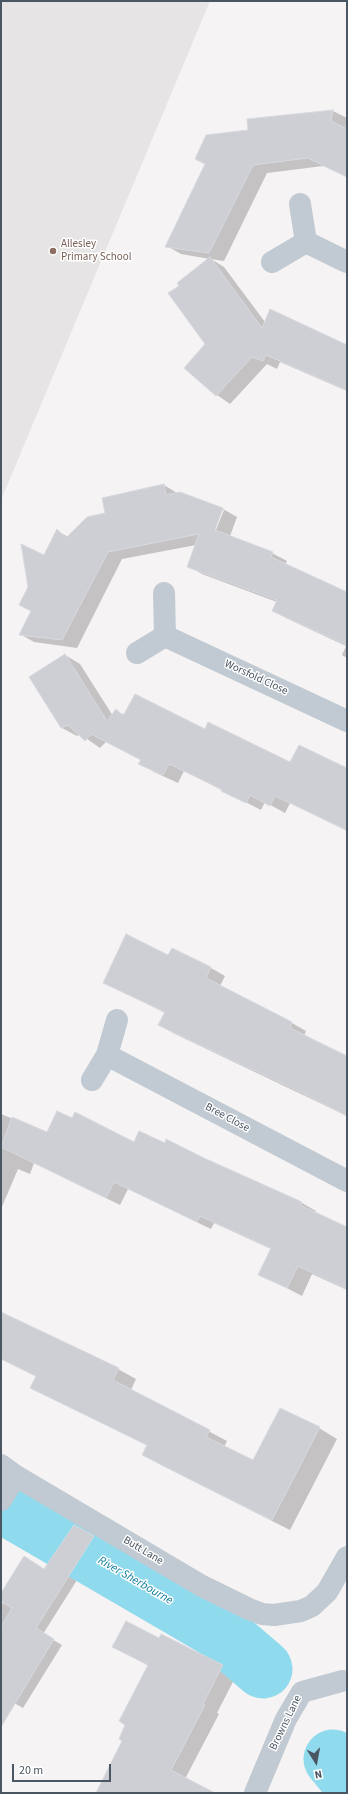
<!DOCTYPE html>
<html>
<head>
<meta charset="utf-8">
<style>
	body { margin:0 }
	#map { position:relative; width:348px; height:1794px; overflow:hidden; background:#f5f3f3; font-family:"Source Sans 3",sans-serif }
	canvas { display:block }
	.frame { position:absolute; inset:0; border:2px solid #4a5661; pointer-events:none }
	.north { position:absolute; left:296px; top:1742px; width:40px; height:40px; -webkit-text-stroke:3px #fff; paint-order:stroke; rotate:169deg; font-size:11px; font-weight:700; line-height:16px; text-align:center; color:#4a5661 }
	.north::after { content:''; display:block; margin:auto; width:14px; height:18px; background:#4a5661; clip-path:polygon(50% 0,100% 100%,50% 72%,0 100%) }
	.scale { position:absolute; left:12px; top:1764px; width:99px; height:18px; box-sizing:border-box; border:2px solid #4a5661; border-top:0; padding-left:5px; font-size:12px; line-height:14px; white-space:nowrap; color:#4a5661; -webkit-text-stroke:3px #fff; paint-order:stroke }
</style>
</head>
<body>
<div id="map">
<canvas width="348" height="1794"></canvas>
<div class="frame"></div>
<div class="north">N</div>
<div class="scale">20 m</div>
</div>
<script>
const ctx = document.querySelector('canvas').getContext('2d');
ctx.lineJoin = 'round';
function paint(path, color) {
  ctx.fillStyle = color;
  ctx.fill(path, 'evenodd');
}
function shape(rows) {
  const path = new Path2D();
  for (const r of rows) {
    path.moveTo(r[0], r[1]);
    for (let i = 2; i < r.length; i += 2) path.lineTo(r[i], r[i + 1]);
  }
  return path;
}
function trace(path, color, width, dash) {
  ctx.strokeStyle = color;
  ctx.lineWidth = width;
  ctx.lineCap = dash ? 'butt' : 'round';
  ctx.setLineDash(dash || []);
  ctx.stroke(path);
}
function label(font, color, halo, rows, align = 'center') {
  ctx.font = font + ' "Source Sans 3",sans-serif';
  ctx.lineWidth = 3;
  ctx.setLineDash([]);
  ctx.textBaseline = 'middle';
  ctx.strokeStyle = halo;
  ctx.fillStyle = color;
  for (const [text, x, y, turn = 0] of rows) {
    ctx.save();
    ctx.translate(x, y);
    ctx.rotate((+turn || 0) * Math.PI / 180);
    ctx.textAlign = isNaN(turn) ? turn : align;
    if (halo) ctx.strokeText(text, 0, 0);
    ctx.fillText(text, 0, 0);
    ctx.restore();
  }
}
const education = shape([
	[1,1,210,1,1,500]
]);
const shadow = shape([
	[333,111,347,118,347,177,323,166,267,173,224,261,211,259,224,267,265,322,347,346,347,391,280,362,277,369,267,364,230,404,217,395,185,368,206,344,180,286,210,259,181,254,167,246,249,131],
	[164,485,177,493,223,509,237,517,230,536,272,553,287,561,285,565,347,593,347,658,342,655,346,646,288,619,273,611,277,602,202,574,188,566,196,545,122,559,77,648,34,642,20,634,32,611,45,557,58,531,68,537,107,514],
	[221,510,224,510,214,535,212,534],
	[65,655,80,664,113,716,116,711,125,715,205,730,291,764,347,770,347,831,290,803,285,813,265,802,261,810,184,771,178,783,154,772,140,764,141,760,106,742,100,748,80,734,77,736,62,728,31,677],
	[169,957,211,968,225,976,220,986,292,1023,306,1031,304,1036,347,1057,347,1116,173,1033,159,1025,165,1013,104,982],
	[1,1114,47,1133,134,1143,165,1144,204,1159,302,1203,316,1211,315,1213,347,1228,347,1290,312,1274,302,1296,260,1274,271,1249,214,1223,211,1229,128,1189,120,1205,34,1163,30,1174,18,1169,1,1209],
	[1,1313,118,1369,136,1379,131,1390,227,1441,224,1447,253,1462,319,1428,337,1439,290,1530,161,1465,143,1455,148,1446,32,1388,37,1377,1,1359],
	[74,1526,101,1542,43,1634,62,1645,23,1708,14,1703,1,1720,1,1606,4,1601,1,1600,1,1595,45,1570],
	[162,1635,237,1674,217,1713,219,1714,185,1779,192,1793,97,1793,123,1741,149,1666,114,1647,160,1639]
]);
const river = shape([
	[1,1503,214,1627,263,1669],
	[333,1759,347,1776]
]);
const building = shape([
	[333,110,331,121,347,129,347,177,308,158,253,165,209,253,165,247,205,164,195,159,206,135,248,130,247,119,333,110],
	[210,257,262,328,270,309,347,345,347,390,266,355,263,361,252,357,216,396,184,368,205,344,168,293,179,286,177,283,210,257],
	[164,484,166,495,180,492,223,508,215,530,273,552,271,557,347,592,347,645,272,611,277,600,187,567,199,534,108,552,62,640,19,635,31,611,19,605,28,587,21,544,44,555,57,529,66,538,87,517,105,513,102,498,164,484],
	[65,654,107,721,116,709,123,716,135,694,205,729,208,722,290,762,299,745,347,768,347,830,275,796,270,806,250,795,246,803,221,791,222,789,169,764,163,775,138,764,141,760,91,734,85,741,68,725,61,728,29,677,65,654],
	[126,934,168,955,172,948,211,967,206,978,292,1022,290,1028,347,1056,347,1116,296,1090,158,1025,165,1012,103,983,126,934],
	[57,1111,72,1118,75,1112,134,1142,139,1131,165,1143,166,1139,204,1158,302,1202,300,1205,347,1227,347,1289,298,1266,287,1288,258,1275,271,1248,200,1216,197,1222,114,1182,106,1198,1,1147,12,1117,47,1132,57,1111],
	[1,1312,119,1368,113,1380,210,1430,206,1437,253,1460,280,1408,320,1427,272,1520,142,1455,147,1445,30,1388,36,1376,1,1359,1,1312],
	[74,1525,94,1536,36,1628,54,1639,1,1727,1,1627,12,1608,1,1601,1,1593,24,1556,44,1569,74,1525],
	[126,1621,159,1638,161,1634,223,1665,203,1704,205,1705,171,1770,215,1793,96,1793,122,1741,119,1739,125,1725,119,1721,148,1665,112,1647,126,1621]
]);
const minor = shape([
	[306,242,347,262],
	[272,262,306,242,300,204],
	[165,636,347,721],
	[137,653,165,636,164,593],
	[107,1055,347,1181],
	[92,1080,107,1055,117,1020],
	[1,1465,16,1476,202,1586,249,1609,262,1614,274,1615],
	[1,1500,16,1476]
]);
const tertiary = shape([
	[274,1615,301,1611,312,1606,327,1592,347,1557],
	[255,1793,286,1719,302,1692,342,1681]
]);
const markers = [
	[53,251,4,"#8d6e63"]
];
const educationNames = [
	["Allesley",61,245],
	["Primary School",61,258]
];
const streetNames = [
	["Worsfold Close",256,678,25],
	["Bree Close",227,1118,28],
	["Butt Lane",143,1551,31],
	["Browns Lane",286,1723,-64]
];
const waterNames = [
	["River Sherbourne",135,1581,30]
];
paint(education, '#e6e4e5');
paint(shadow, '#0003');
trace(river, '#90daee', 59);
paint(building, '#cdcfd5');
trace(building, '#d7d9de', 1);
trace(minor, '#c1cad2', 22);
trace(tertiary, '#c1cad2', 22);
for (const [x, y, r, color] of markers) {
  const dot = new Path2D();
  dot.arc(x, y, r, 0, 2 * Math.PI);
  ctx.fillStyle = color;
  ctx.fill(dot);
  trace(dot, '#fff', 1.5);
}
label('11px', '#785e54', '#fff', educationNames, 'left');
label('11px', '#4a5661', '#fff', streetNames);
label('italic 12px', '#0c7c9b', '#fff', waterNames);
</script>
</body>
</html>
